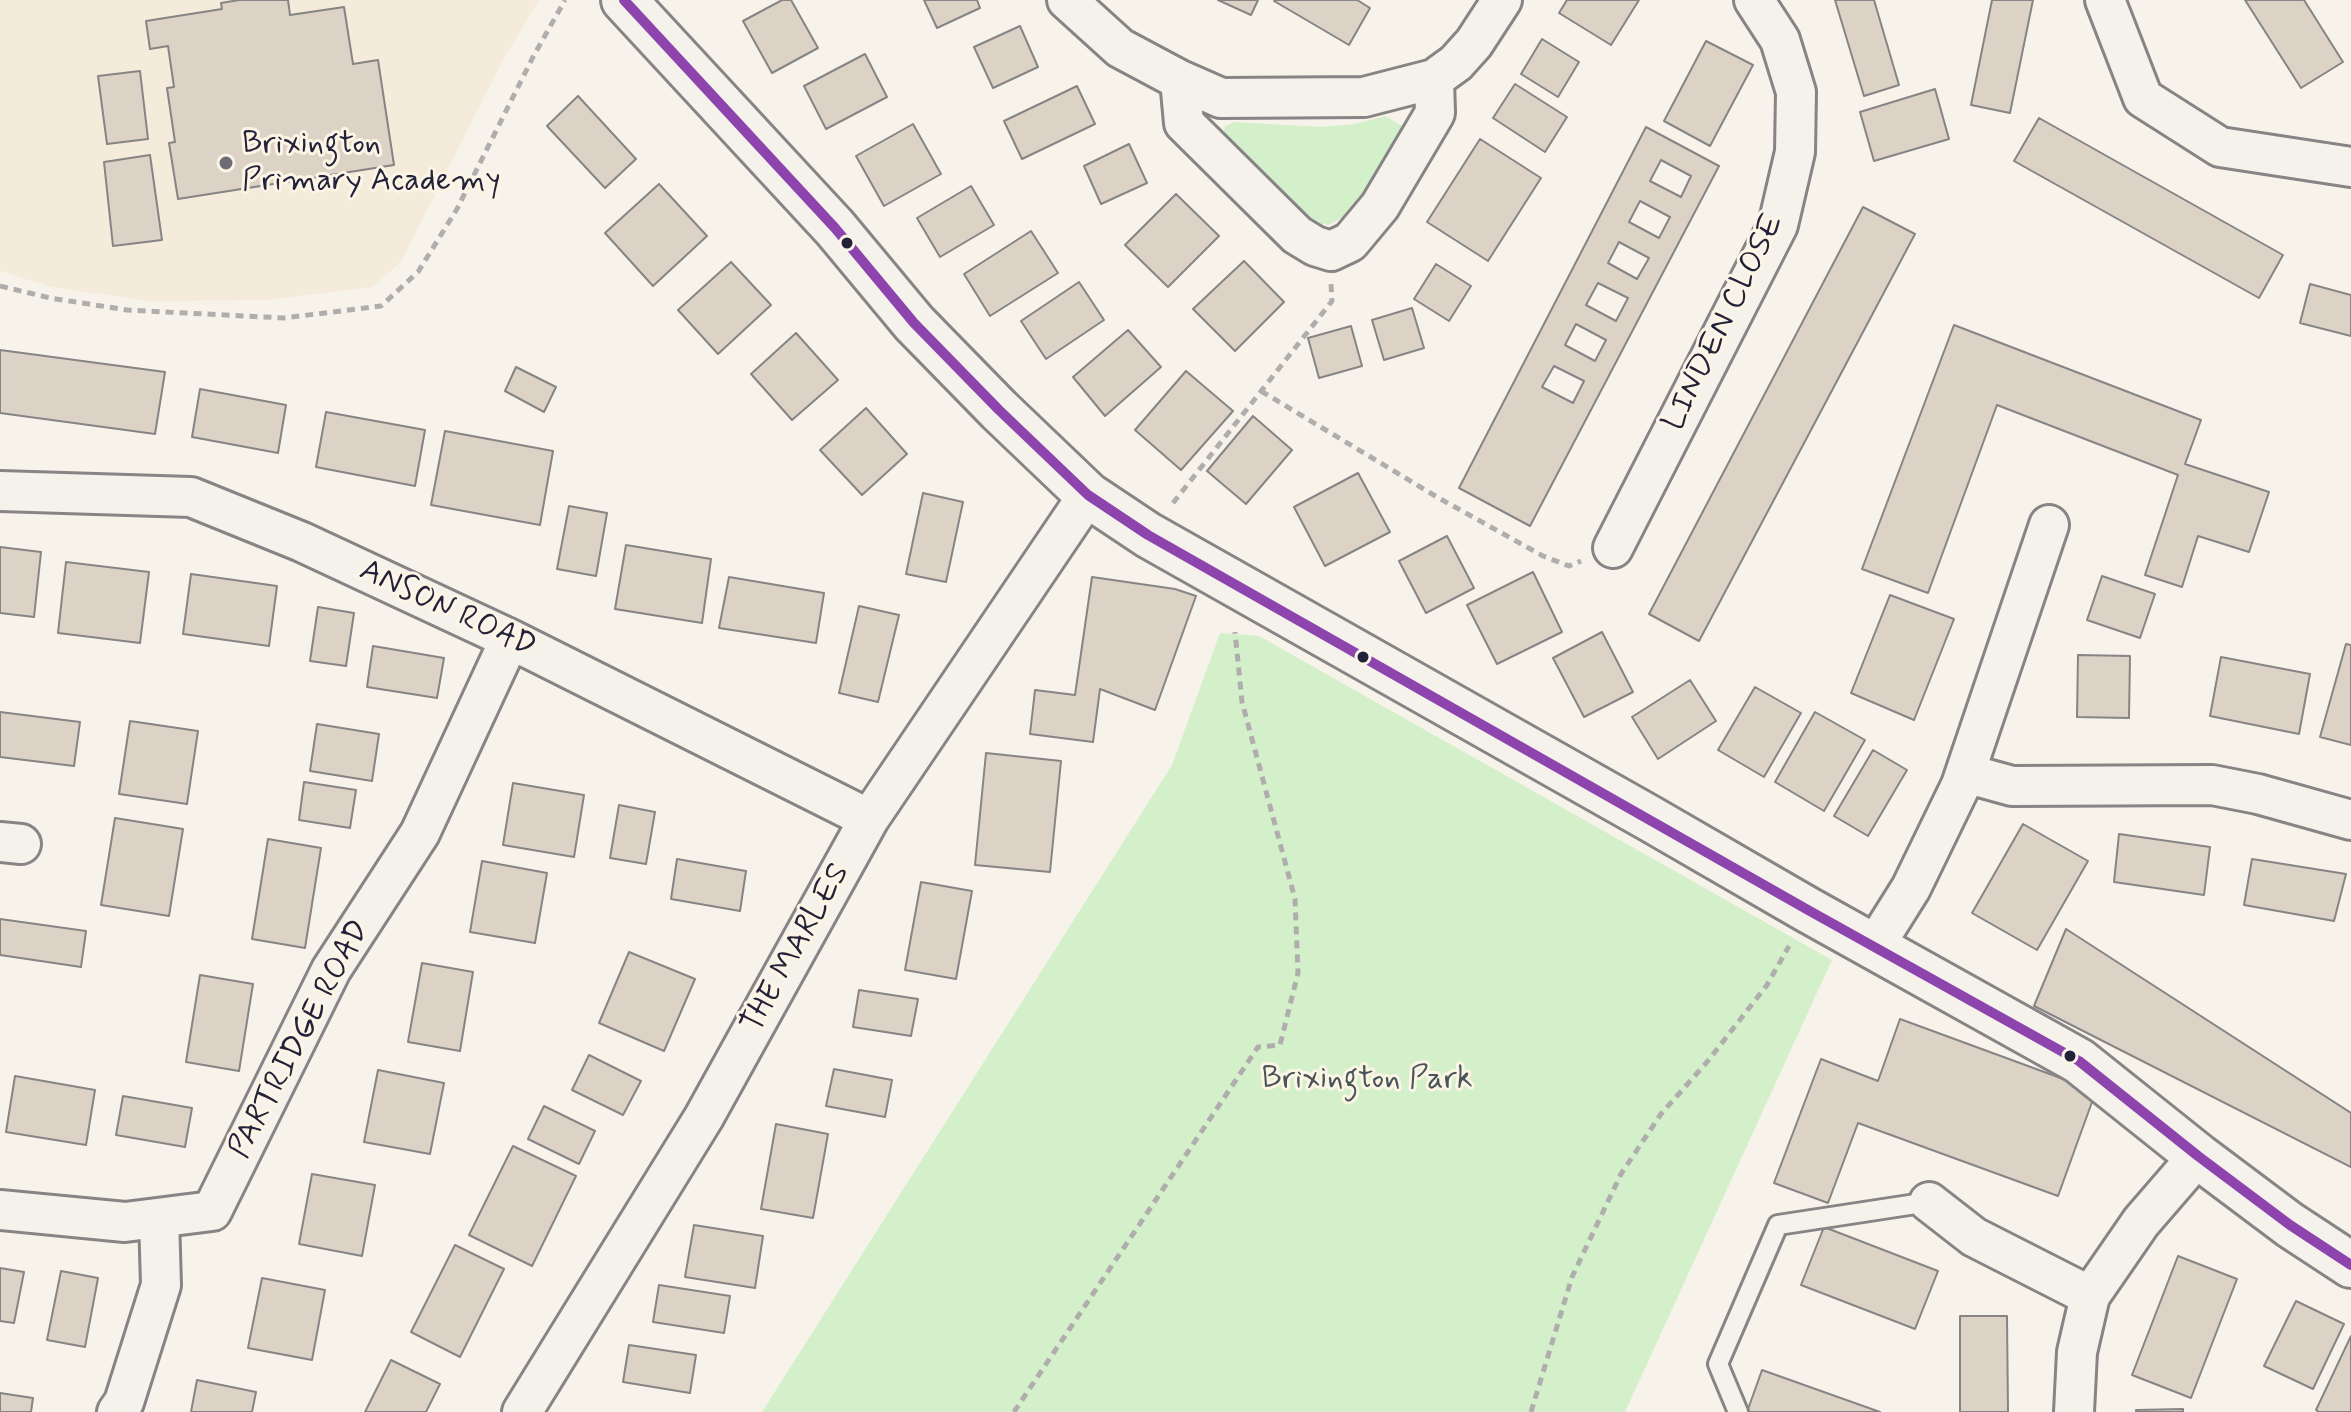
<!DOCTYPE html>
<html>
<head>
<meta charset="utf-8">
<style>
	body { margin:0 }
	canvas { display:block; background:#f7f3ea }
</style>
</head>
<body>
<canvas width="2351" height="1412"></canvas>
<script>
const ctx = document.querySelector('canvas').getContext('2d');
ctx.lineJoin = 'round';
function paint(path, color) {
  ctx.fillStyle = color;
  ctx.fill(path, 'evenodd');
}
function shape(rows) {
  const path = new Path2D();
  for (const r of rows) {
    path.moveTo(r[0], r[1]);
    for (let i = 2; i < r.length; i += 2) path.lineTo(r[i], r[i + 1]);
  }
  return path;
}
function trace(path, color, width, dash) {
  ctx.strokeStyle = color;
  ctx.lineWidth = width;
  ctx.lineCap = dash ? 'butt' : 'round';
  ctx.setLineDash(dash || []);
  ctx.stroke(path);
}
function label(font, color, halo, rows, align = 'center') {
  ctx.font = font + ' Mynerve,sans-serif';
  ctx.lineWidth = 6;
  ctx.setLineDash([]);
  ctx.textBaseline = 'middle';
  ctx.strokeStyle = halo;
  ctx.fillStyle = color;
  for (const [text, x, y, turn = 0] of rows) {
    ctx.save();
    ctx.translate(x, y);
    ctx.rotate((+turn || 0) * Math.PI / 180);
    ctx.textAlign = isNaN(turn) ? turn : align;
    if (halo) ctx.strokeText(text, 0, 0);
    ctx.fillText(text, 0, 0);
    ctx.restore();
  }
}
const built = shape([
	[0,0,539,0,501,64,401,262,372,287,268,300,149,301,52,287,0,271]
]);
const green = shape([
	[1385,116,1404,127,1398,146,1355,210,1329,225,1307,222,1223,137,1225,126,1234,122,1323,127,1354,124],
	[1220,633,1259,636,1832,960,1625,1412,762,1412,1172,765]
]);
const building = shape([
	[239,0,288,0,290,15,344,7,353,64,378,60,394,165,178,199,169,143,175,142,167,88,174,87,168,46,150,49,146,21,222,9,221,3,239,0],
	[782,0,791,0,818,48,772,73,743,21,782,0],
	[924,0,977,0,980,8,937,28,924,0],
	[1218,0,1258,0,1251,15,1218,0],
	[1275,0,1357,0,1370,8,1349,45,1274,1,1275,0],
	[1567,0,1639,0,1611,45,1559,13,1567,0],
	[1835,0,1874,0,1899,85,1864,96,1835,0],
	[1992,0,2033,0,2010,113,1971,105,1992,0],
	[2245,0,2304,0,2343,62,2301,88,2245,0],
	[1020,26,1038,67,993,88,974,47,1020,26],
	[1542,39,1579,62,1558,97,1521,74,1542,39],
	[1706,41,1753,65,1710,146,1664,121,1706,41],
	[865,54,887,97,826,129,804,86,865,54],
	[140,71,148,139,107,144,98,76,140,71],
	[1515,84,1567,117,1545,152,1493,118,1515,84],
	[1077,86,1095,124,1022,159,1004,121,1077,86],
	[1935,89,1949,139,1874,161,1860,112,1935,89],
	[578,96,636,159,605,188,547,126,578,96],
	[2039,118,2283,255,2259,298,2014,161,2039,118],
	[913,124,941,174,884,206,856,156,913,124],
	[1646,127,1719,166,1530,526,1459,488,1646,127],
	[1661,160,1691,176,1681,197,1650,181,1661,160],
	[1640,201,1670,217,1659,238,1629,222,1640,201],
	[1619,242,1649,258,1637,279,1608,263,1619,242],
	[1598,283,1628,298,1616,321,1586,305,1598,283],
	[1576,324,1606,340,1595,361,1565,345,1576,324],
	[1554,366,1584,381,1573,403,1542,387,1554,366],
	[1480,139,1541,178,1488,261,1427,222,1480,139],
	[1129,144,1147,183,1101,204,1084,166,1129,144],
	[150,155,162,240,113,246,104,162,150,155],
	[659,184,707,236,653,286,605,233,659,184],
	[971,186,994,225,940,257,917,218,971,186],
	[1176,194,1219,236,1168,287,1125,245,1176,194],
	[1863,207,1915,234,1699,641,1649,614,1863,207],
	[1031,231,1058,273,990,316,964,274,1031,231],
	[1244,261,1284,302,1235,351,1193,309,1244,261],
	[731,262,771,305,718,354,678,310,731,262],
	[1436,264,1471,286,1449,321,1414,299,1436,264],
	[1079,282,1104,320,1046,359,1021,321,1079,282],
	[2310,284,2351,295,2351,336,2300,323,2310,284],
	[1412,308,1424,348,1384,360,1372,320,1412,308],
	[1954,325,2201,420,2185,464,2269,492,2249,552,2198,536,2182,587,2145,575,2178,475,1997,405,1928,593,1862,569,1954,325],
	[1351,326,1362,366,1319,378,1308,338,1351,326],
	[1128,330,1161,367,1105,416,1073,377,1128,330],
	[796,333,838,380,792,420,751,374,796,333],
	[0,350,165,372,155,434,0,413,0,350],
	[516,367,556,387,544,412,505,391,516,367],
	[1186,371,1233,411,1181,470,1135,430,1186,371],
	[200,389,286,405,278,453,192,437,200,389],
	[866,408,907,454,862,495,820,450,866,408],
	[326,412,425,430,415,486,316,467,326,412],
	[1253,416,1292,450,1246,504,1207,471,1253,416],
	[445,431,553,451,540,525,431,505,445,431],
	[1358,473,1390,532,1325,566,1294,507,1358,473],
	[923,493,963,502,946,582,906,574,923,493],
	[569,506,607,513,596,576,557,569,569,506],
	[1447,536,1474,588,1426,613,1399,561,1447,536],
	[626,545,711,559,702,623,615,609,626,545],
	[0,547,41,552,34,617,0,613,0,547],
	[66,562,149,572,140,643,58,633,66,562],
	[1533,572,1562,632,1497,664,1467,605,1533,572],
	[191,574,277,586,269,646,183,634,191,574],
	[2102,576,2155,594,2140,638,2087,620,2102,576],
	[729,577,824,593,816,643,719,628,729,577],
	[1092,577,1175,589,1196,596,1155,710,1100,689,1093,742,1030,734,1035,690,1075,695,1092,577],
	[1890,595,1954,619,1914,720,1851,693,1890,595],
	[859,606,899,615,878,702,839,693,859,606],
	[318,607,354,613,346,666,310,661,318,607],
	[1602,632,1633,692,1584,717,1553,658,1602,632],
	[2346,644,2351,645,2351,745,2320,737,2346,644],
	[373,646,444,658,437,698,367,687,373,646],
	[2078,655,2130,656,2129,718,2077,717,2078,655],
	[2221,657,2310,674,2299,734,2210,716,2221,657],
	[1690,680,1716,721,1658,759,1632,717,1690,680],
	[1755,687,1801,713,1764,777,1718,750,1755,687],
	[0,712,80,722,74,766,0,757,0,712],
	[1815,712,1865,740,1824,811,1775,782,1815,712],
	[130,721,198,731,187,804,119,794,130,721],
	[317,724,379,734,372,781,310,771,317,724],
	[1873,750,1907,770,1868,836,1834,816,1873,750],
	[986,753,1061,761,1050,872,975,865,986,753],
	[304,782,356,790,350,828,299,820,304,782],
	[513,783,584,795,574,857,503,845,513,783],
	[619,805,655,812,646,864,610,858,619,805],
	[115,818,183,829,169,916,101,905,115,818],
	[2023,824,2088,861,2037,950,1972,913,2023,824],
	[2119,834,2210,847,2204,895,2114,882,2119,834],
	[268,839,321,848,305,948,252,939,268,839],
	[677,859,746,871,740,911,671,899,677,859],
	[2252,859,2346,874,2334,921,2244,905,2252,859],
	[482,861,547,873,535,943,470,932,482,861],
	[921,882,972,891,956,979,905,970,921,882],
	[0,919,86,931,81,967,0,955,0,919],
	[2066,929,2351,1113,2351,1167,2034,1006,2066,929],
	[629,952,695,979,664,1051,599,1023,629,952],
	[422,963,473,972,460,1051,408,1042,422,963],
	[200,975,253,984,239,1071,186,1062,200,975],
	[859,990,918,999,911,1036,853,1027,859,990],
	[1900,1019,2096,1091,2058,1196,1858,1123,1828,1203,1774,1183,1821,1059,1878,1081,1900,1019],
	[589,1055,641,1081,623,1115,572,1090,589,1055],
	[834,1069,892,1080,885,1117,826,1106,834,1069],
	[378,1070,444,1083,430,1154,364,1142,378,1070],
	[15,1076,95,1090,86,1145,6,1132,15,1076],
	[123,1096,192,1108,185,1147,116,1135,123,1096],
	[544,1106,595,1131,579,1164,528,1139,544,1106],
	[776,1124,828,1134,813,1218,761,1209,776,1124],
	[513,1146,576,1176,532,1266,469,1235,513,1146],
	[312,1174,375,1185,362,1256,299,1244,312,1174],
	[694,1225,763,1236,755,1288,685,1277,694,1225],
	[1824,1227,1938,1271,1915,1329,1801,1285,1824,1227],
	[455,1245,504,1269,460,1357,411,1332,455,1245],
	[2178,1256,2237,1279,2191,1398,2132,1375,2178,1256],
	[0,1268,24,1272,14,1323,0,1321,0,1268],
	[61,1271,98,1278,85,1347,47,1340,61,1271],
	[262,1278,325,1290,312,1360,248,1348,262,1278],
	[659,1285,730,1296,724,1333,653,1322,659,1285],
	[2296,1301,2344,1324,2313,1389,2264,1366,2296,1301],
	[1960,1316,2007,1316,2008,1412,1960,1412,1960,1316],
	[2351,1336,2351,1412,2319,1412,2316,1410,2351,1336],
	[629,1345,696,1355,690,1393,623,1382,629,1345],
	[391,1360,440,1384,426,1412,365,1412,391,1360],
	[1762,1370,1880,1412,1747,1412,1762,1370],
	[197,1380,256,1392,252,1412,191,1412,197,1380],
	[0,1393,33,1398,31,1412,0,1412,0,1393],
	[2183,1409,2183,1412,2136,1412,2136,1410,2183,1409]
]);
const path = shape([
	[0,286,50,298,127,310,284,318,381,306,418,272,457,209,533,57,565,0],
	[1261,391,1437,497,1543,556,1569,566,1581,561],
	[1173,503,1332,301,1331,284],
	[1014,1412,1258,1047,1280,1045,1298,973,1295,899,1242,702,1235,632],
	[1531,1412,1572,1277,1621,1174,1661,1114,1707,1062,1767,985,1789,946]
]);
const lane = shape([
	[1738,1412,1718,1364,1778,1225,1929,1202]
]);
const street = shape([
	[1067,0,1120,48,1180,80,1221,98,1364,97,1434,79,1456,63,1474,43,1502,0],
	[2105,0,2143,98,2220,147,2351,167],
	[1180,80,1184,123,1297,235,1315,246,1331,251,1350,242,1380,206,1435,113,1434,79],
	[0,491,191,497,302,542,510,639,869,819],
	[1613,548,1778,225,1795,152,1796,92,1780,40,1754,0],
	[1965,773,2012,786,2212,785,2258,794,2351,820],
	[0,842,21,844],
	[1874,947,1911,888,1961,785,2049,525],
	[1929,1202,1974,1237,2090,1296],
	[0,1210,125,1222,212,1211,331,970,420,833,510,639],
	[117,1412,124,1402,161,1285,159,1218],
	[522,1412,704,1117,869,819,1088,495],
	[2074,1412,2077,1352,2090,1296,2141,1222,2198,1156]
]);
const secondary = shape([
	[624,0,835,228,914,323,999,410,1088,495,1148,535,1649,818,1808,910,2079,1061,2198,1156,2290,1225,2351,1265]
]);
const bus1 = shape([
	[624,0,835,228,914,323,999,410,1088,495,1148,535,1808,910,2079,1061,2198,1156,2290,1225,2351,1265]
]);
const markers = [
	[226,163,8,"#6d6b78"],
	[847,243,7,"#22223b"],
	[1363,657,7,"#22223b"],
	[2070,1056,7,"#22223b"]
];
const poiNames = [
	["Brixington",242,145],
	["Primary Academy",242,182]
];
const streetNames = [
	["LINDEN CLOSE",1725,323,-64],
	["ANSON ROAD",447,610,25],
	["THE MARLES",797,949,-61],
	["PARTRIDGE ROAD",301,1040,-62]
];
const parkNames = [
	["Brixington Park",1367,1080]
];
paint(built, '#f5ebda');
paint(green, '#d4f0ca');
paint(building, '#dcd3c6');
trace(building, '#868485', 2);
trace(lane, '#868485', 24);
trace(street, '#868485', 44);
trace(secondary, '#868485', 50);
trace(path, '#b0aead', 5, [8, 6]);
trace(lane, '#f5f2ec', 18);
trace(street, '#f5f2ec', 38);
trace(secondary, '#f5f2ec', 44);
trace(bus1, '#8e44ad', 10);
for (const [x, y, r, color] of markers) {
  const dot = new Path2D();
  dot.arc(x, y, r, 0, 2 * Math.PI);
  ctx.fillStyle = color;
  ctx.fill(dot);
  trace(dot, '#fcf5e5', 3);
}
label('32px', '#22223b', '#fcf5e5', poiNames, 'left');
label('32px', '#22223b', '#fcf5e5', streetNames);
label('32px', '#475558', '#fcf5e5', parkNames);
</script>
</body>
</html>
